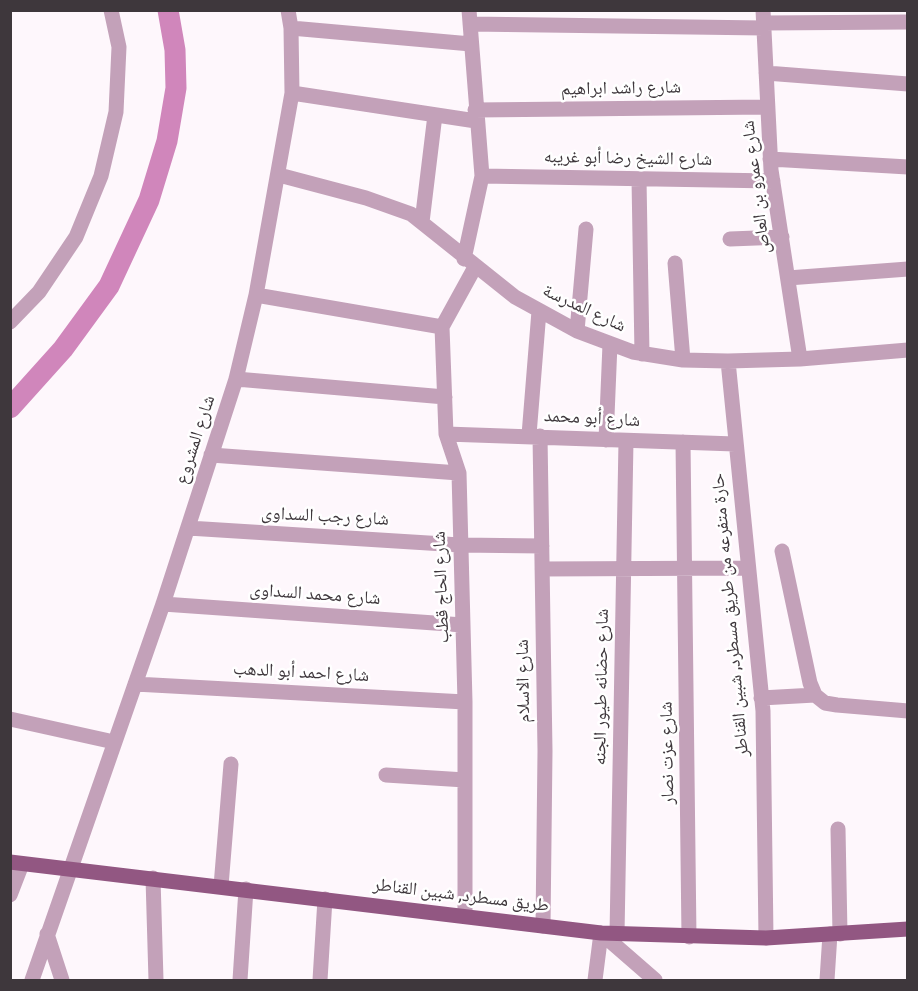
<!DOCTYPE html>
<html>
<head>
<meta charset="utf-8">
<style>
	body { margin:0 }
	#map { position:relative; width:918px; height:991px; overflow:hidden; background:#fef7fc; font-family:"Roboto Condensed",sans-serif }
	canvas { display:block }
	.frame { position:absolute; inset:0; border:12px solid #3e373c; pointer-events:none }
</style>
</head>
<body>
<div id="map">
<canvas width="918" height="991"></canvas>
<div class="frame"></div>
</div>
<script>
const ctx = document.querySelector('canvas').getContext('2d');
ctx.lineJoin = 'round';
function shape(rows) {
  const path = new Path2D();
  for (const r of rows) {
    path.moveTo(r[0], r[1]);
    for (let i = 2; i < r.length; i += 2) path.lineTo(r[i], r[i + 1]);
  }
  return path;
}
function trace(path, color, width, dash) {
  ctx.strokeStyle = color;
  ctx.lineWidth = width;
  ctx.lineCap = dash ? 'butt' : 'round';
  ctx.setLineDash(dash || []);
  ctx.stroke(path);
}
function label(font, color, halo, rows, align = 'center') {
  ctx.font = font + ' "Roboto Condensed","Noto Naskh Arabic",sans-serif';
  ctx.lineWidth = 5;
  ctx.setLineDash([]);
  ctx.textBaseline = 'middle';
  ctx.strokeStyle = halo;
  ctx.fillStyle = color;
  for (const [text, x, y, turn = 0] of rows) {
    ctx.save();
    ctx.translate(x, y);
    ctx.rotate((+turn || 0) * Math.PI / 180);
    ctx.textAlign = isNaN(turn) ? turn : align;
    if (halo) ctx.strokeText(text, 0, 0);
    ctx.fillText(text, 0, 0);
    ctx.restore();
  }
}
const canal = shape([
	[10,408,63,349,109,286,149,200,167,141,176,88,175,50,168,10]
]);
const minor = shape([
	[763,10,771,170,800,359],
	[763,23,908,22],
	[470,24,764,28],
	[291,28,471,44],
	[766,73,908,84],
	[292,93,476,121],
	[475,110,767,107],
	[770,159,908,167],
	[279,175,366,198,411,214,515,297,577,331,633,352,683,360,728,361,800,359,908,350],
	[482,176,773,181],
	[639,179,642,354],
	[422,222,435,115],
	[730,239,782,237],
	[464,259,482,176,469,10],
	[675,263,683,360],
	[788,278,908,269],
	[256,295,442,327],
	[10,322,39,292,76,237,101,176,116,112,119,47,111,10],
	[577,331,586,229],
	[728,361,763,711,766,938],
	[236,379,445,397],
	[446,434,735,444],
	[529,435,539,311],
	[540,436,545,751,543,926],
	[606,440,610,344],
	[683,442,689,937],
	[211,455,459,473],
	[188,528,460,545,542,546],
	[782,551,810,683,815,695,825,703,837,705,908,711],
	[542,569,748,568],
	[163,604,463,625],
	[135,684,465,702],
	[761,698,815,695],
	[10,719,114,742],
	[386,775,465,780],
	[838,829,840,934],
	[153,878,156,980],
	[221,886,231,764],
	[10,895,22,864],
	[465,916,465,702,459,473,446,434,442,327,475,267],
	[601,933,655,980],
	[47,934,62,980],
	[617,934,626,441],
	[32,980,163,604,236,379,256,295,292,93,291,28,288,10],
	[240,980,246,889],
	[320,980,325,899],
	[595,980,601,933],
	[827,980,830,934]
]);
const major = shape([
	[10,862,601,933,766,938,908,929]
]);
const streetNames = [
	["شارع راشد ابراهيم",621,89,-1],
	["شارع الشيخ رضا أبو غريبه",628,159,1],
	["شارع عمرو بن العاص",757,187,-97],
	["شارع المدرسة",584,309,25],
	["شارع أبو محمد",592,419,3],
	["شارع المشروع",196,440,-72],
	["شارع رجب السداوى",325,517,3],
	["شارع الحاج قطب",442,587,-92],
	["شارع محمد السداوى",315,595,4],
	["حارة متفرعه من طريق مسطرد, شبين القناطر",731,615,-95],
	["شارع احمد أبو الدهب",301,673,3],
	["شارع الاسلام",524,681,-91],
	["شارع حضانه طيور الجنه",602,687,-89],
	["شارع عزت نصار",668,753,-91],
	["طريق مسطرد, شبين القناطر",461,896,7]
];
trace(canal, '#d086bb', 21);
trace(minor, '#c3a1b9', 15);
trace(major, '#925782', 15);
label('18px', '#3e373c', '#fff', streetNames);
</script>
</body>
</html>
